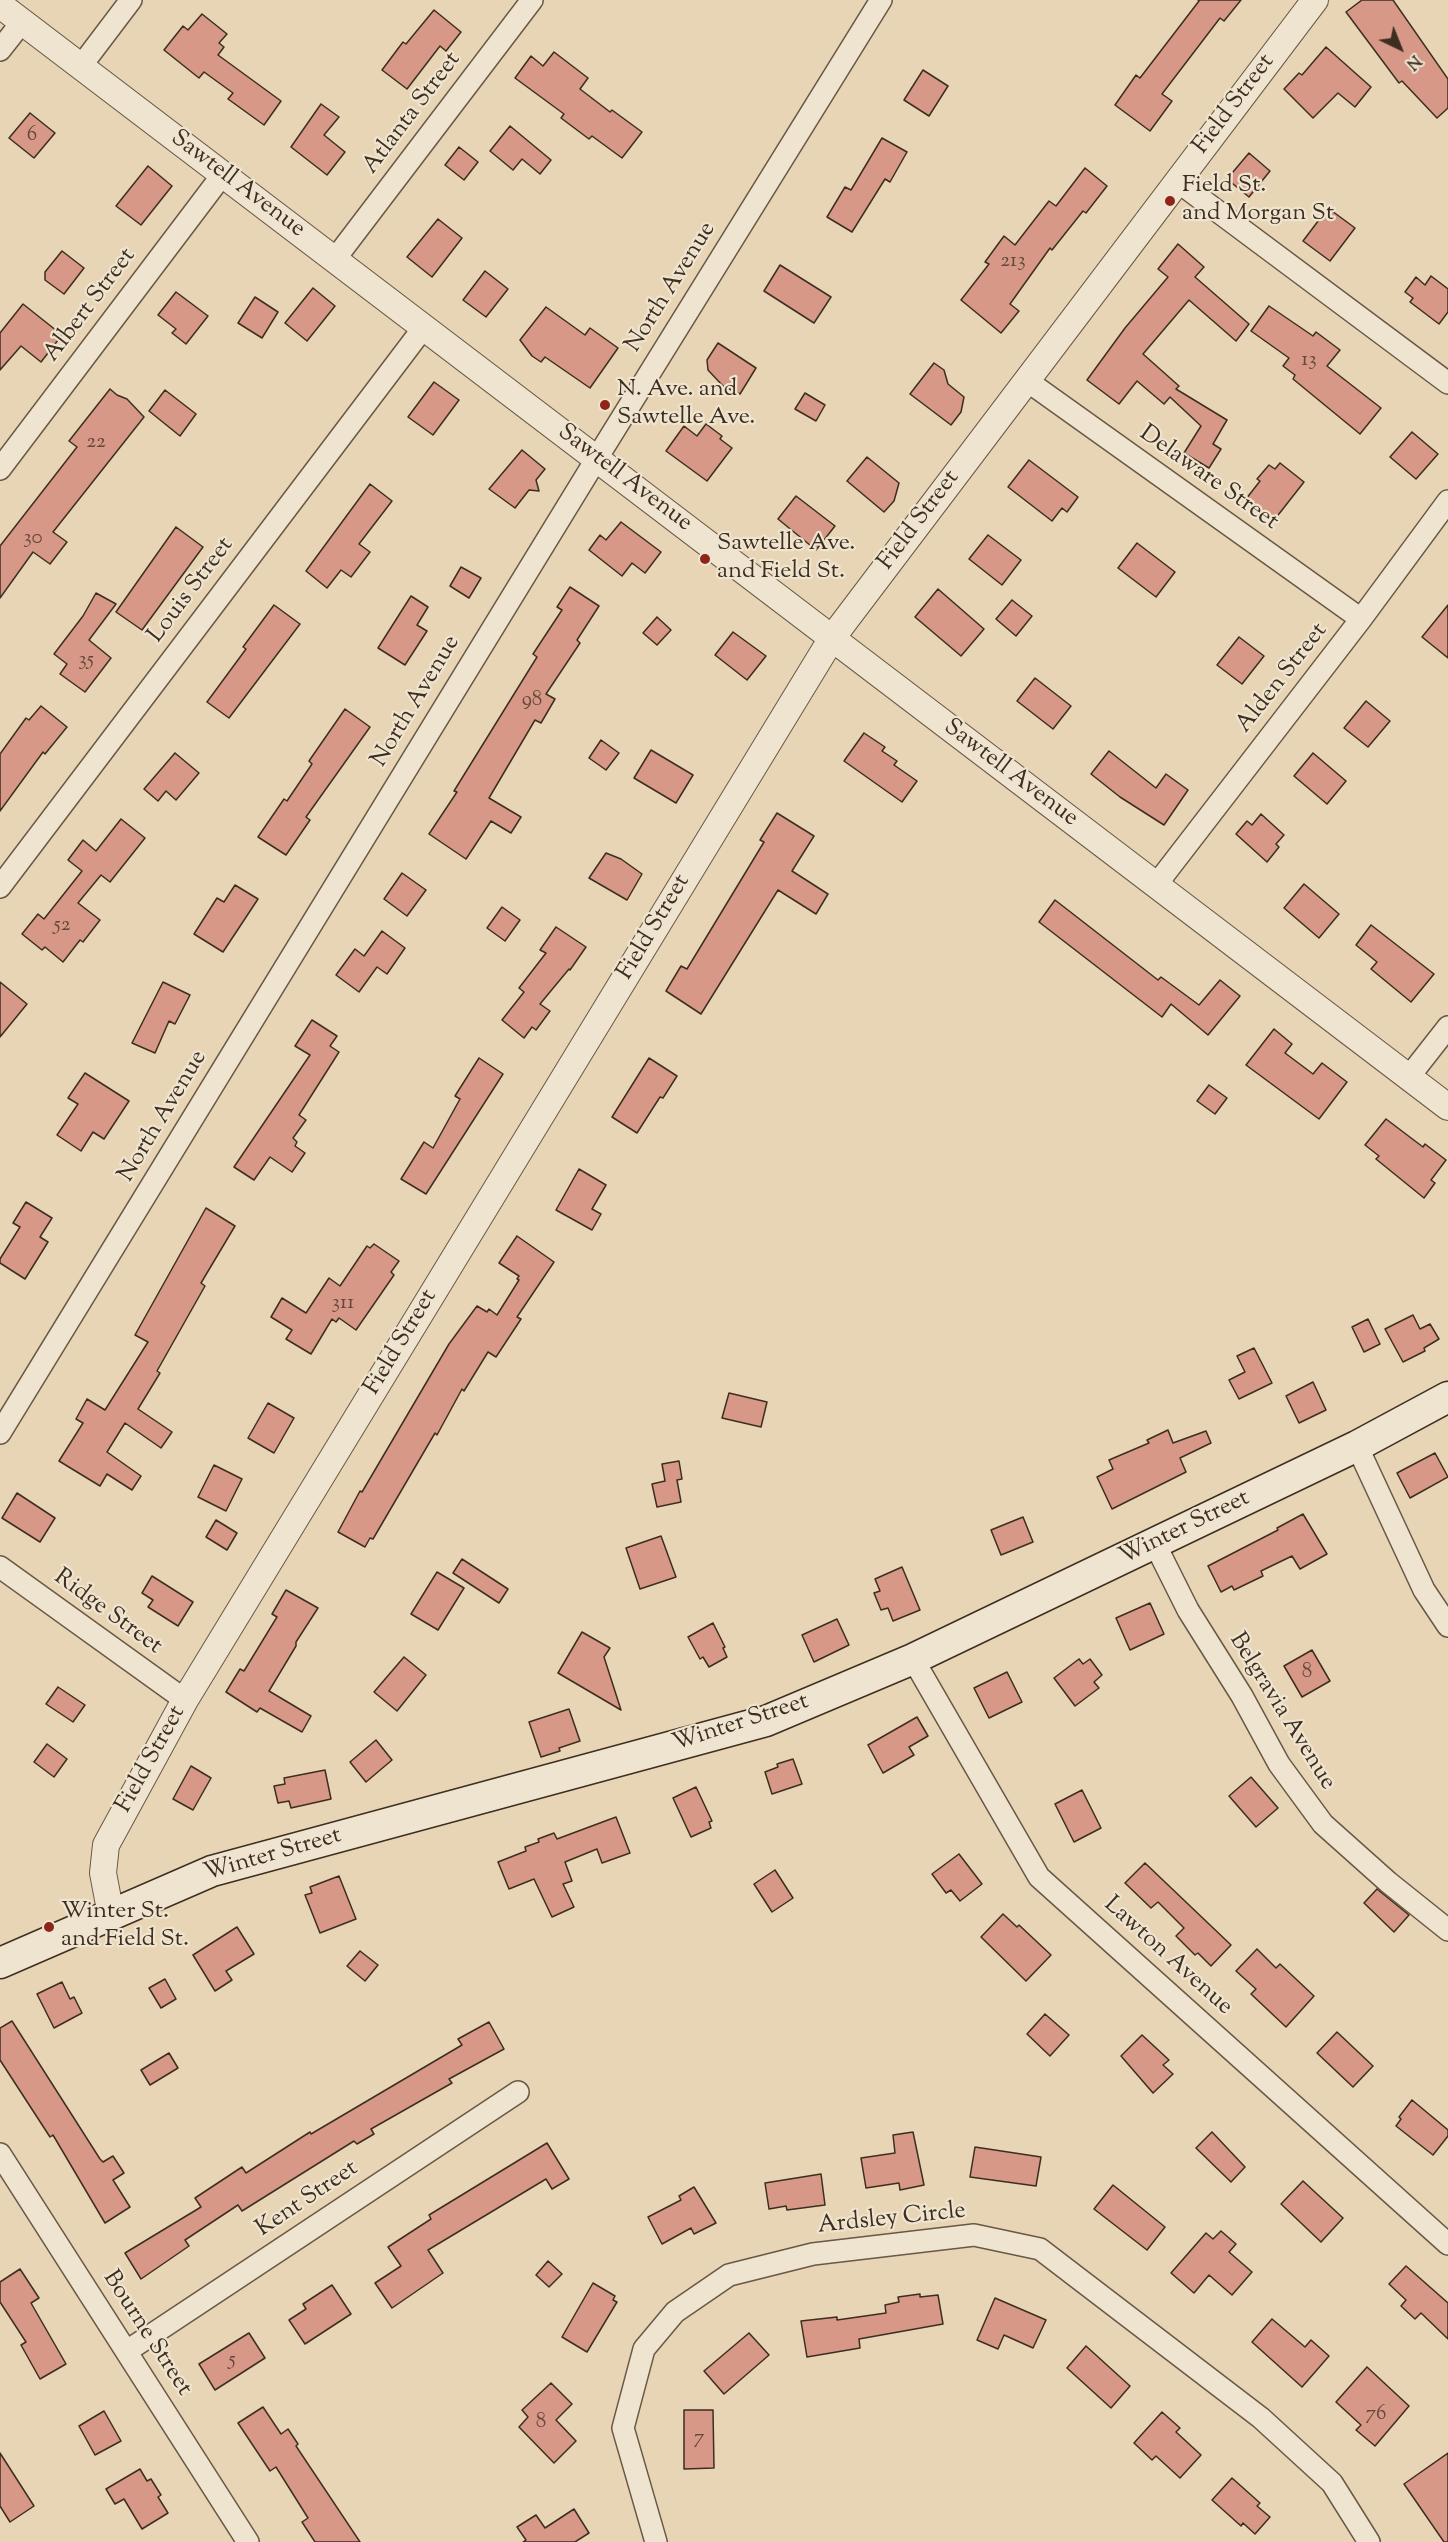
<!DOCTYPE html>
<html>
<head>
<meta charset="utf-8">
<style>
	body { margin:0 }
	#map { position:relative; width:1448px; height:2542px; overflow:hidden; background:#e7d5b5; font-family:"Sorts Mill Goudy",serif }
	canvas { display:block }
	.north { position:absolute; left:1370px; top:18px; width:60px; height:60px; -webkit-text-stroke:4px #efe4cf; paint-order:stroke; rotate:137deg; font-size:16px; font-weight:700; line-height:24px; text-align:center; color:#3d2e20 }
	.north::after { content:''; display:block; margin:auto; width:21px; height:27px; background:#3d2e20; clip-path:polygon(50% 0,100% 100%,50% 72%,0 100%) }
</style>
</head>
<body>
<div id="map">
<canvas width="1448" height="2542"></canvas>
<div class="north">N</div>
</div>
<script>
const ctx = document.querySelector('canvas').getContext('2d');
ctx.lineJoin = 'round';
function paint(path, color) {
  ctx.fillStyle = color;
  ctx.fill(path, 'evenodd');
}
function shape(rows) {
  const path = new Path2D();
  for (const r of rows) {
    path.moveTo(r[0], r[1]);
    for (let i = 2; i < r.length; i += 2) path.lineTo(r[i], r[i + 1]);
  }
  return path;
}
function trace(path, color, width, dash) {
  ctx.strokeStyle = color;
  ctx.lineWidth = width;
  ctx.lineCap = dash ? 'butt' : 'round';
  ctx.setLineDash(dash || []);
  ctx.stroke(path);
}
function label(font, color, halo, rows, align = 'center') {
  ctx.font = font + ' "Sorts Mill Goudy",serif';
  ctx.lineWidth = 4.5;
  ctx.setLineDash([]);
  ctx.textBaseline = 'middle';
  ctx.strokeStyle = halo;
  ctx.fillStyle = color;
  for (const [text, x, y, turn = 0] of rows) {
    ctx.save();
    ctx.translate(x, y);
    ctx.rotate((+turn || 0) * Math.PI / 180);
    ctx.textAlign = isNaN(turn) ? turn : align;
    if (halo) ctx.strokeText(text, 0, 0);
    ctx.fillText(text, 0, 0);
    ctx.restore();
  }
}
const building = shape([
	[1198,0,1241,0,1224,21,1220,18,1162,94,1172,101,1150,131,1115,105,1136,75,1140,78,1199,1,1198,0],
	[1362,0,1393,0,1448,79,1448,108,1437,118,1402,81,1399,83,1346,12,1362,0],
	[434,10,461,32,446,51,440,46,407,89,382,70,403,42,406,44,434,10],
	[202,14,227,34,219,43,224,47,218,55,281,101,264,125,228,99,233,93,204,72,199,78,164,50,183,26,188,30,202,14],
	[1326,47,1371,87,1355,107,1338,93,1313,118,1284,89,1299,73,1302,75,1326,47],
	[554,52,588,78,580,89,610,112,612,110,642,132,622,158,592,136,589,139,561,118,564,114,515,78,531,56,543,66,554,52],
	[923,70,948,86,929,116,904,100,923,70],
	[321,104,339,117,324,135,345,152,327,175,291,147,321,104],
	[30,113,55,133,34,158,9,138,30,113],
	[510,126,551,160,540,174,522,159,513,170,490,151,510,126],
	[882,138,907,152,890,182,885,179,852,232,827,217,845,187,851,190,882,138],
	[459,147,478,162,464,180,445,165,459,147],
	[1249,153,1270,171,1249,197,1227,179,1249,153],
	[148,166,172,186,141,225,116,206,148,166],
	[1085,168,1107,186,1086,213,1083,211,1052,250,1050,248,1010,304,1019,311,1001,333,961,300,989,264,985,262,1004,236,1015,245,1049,201,1056,206,1085,168],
	[1328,208,1355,228,1330,261,1303,241,1328,208],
	[438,219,462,238,432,277,407,257,438,219],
	[1178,244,1204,267,1195,277,1249,324,1236,341,1189,300,1143,354,1179,386,1176,389,1227,420,1213,444,1221,449,1209,468,1184,453,1201,426,1170,397,1164,404,1137,381,1119,404,1087,380,1125,328,1168,277,1158,269,1178,244],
	[62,251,84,268,64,294,45,280,45,272,62,251],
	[780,265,831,297,814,323,764,291,780,265],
	[485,271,508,289,486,317,463,300,485,271],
	[1431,276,1448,289,1448,312,1439,324,1410,302,1413,298,1405,292,1416,277,1425,285,1431,276],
	[313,288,335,306,307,341,285,323,313,288],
	[176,292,208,316,186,344,172,333,176,329,158,315,176,292],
	[255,297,278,312,262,338,238,323,255,297],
	[23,304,62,335,41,362,21,346,0,370,0,333,23,304],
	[1269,306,1313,336,1316,332,1340,350,1327,366,1381,408,1360,434,1293,379,1295,375,1283,366,1289,358,1251,331,1269,306],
	[546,307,585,335,590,328,618,348,590,388,545,357,541,362,532,356,520,340,546,307],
	[718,343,756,368,740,394,723,386,708,370,707,360,718,343],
	[934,363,944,370,948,384,964,397,961,412,951,425,910,394,934,363],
	[434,382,459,400,433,435,408,417,434,382],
	[110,389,117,395,127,399,144,417,53,532,67,542,50,564,33,552,0,598,0,546,77,447,69,441,110,389],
	[165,390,196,414,180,436,149,411,165,390],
	[805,393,825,405,816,421,795,409,805,393],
	[706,424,722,436,720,439,732,448,707,481,666,451,684,426,697,436,706,424],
	[1412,432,1438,454,1416,479,1390,457,1412,432],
	[522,450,545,469,536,480,539,491,529,490,515,508,489,489,522,450],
	[867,457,899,483,894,501,884,512,847,481,867,457],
	[1029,460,1078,497,1067,512,1062,508,1052,521,1008,487,1029,460],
	[1280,463,1304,482,1275,519,1268,514,1267,516,1246,499,1260,481,1257,479,1269,465,1275,469,1280,463],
	[370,484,392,501,359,544,370,552,351,577,341,570,327,588,306,571,370,484],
	[796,496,835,526,816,550,778,519,796,496],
	[621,522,661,552,645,573,632,563,622,576,589,550,600,535,606,540,621,522],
	[176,527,203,547,142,630,116,612,176,527],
	[988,535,1021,560,1002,585,969,559,988,535],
	[1137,543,1175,572,1156,597,1118,568,1137,543],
	[461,567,481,578,469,598,450,586,461,567],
	[570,587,599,606,577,640,580,643,546,694,555,699,541,723,535,720,489,798,521,817,511,833,491,821,466,859,429,834,457,792,454,791,537,657,533,654,562,610,557,607,570,587],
	[938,589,984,629,961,656,915,617,938,589],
	[96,593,116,604,89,640,111,658,85,692,60,674,67,664,54,654,83,616,96,593],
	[411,596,428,607,417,625,427,631,405,665,378,648,411,596],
	[1012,600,1032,616,1016,636,996,619,1012,600],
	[274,605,300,624,229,718,207,702,246,649,243,647,274,605],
	[1448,605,1448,658,1422,637,1448,605],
	[657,617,671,630,657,645,643,633,657,617],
	[733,632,766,656,747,680,715,655,733,632],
	[1239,637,1264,656,1242,684,1217,665,1239,637],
	[1035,678,1071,706,1053,729,1017,701,1035,678],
	[1366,701,1390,721,1368,747,1344,728,1366,701],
	[41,706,67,727,45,754,43,752,0,811,0,754,26,718,29,720,41,706],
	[345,709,370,727,306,817,310,820,286,855,258,837,284,799,287,801,312,764,309,761,345,709],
	[864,733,885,747,882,751,897,761,894,765,917,781,902,802,844,761,864,733],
	[601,740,619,753,606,770,589,758,601,740],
	[651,750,693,775,676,803,634,778,651,750],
	[1109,751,1156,788,1166,774,1188,790,1164,825,1120,797,1091,774,1109,751],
	[175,753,199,773,176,800,166,791,158,801,144,789,175,753],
	[1313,753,1346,781,1327,804,1294,776,1313,753],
	[777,813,814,836,792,871,828,894,816,914,778,890,701,1014,666,991,681,966,687,969,764,842,760,840,777,813],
	[1261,814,1284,835,1276,844,1279,847,1267,862,1236,834,1247,821,1252,825,1261,814],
	[121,819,145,838,110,882,101,875,78,903,100,920,83,942,80,940,63,962,45,947,42,950,22,934,38,914,44,919,82,871,68,860,83,840,96,851,121,819],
	[606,853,621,859,642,874,627,900,589,878,606,853],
	[402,873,426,890,407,916,384,899,402,873],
	[1304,884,1339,914,1319,938,1284,908,1304,884],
	[235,885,258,899,223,952,194,934,217,898,224,902,235,885],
	[1055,900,1158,980,1161,977,1199,1005,1220,980,1240,996,1208,1035,1171,1004,1162,1017,1039,922,1055,900],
	[502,907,520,920,505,941,487,928,502,907],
	[1371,925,1434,974,1411,1002,1371,969,1377,962,1356,945,1371,925],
	[556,927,586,947,570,970,569,969,540,1004,550,1011,536,1030,532,1027,524,1038,502,1020,524,992,519,988,546,953,540,950,556,927],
	[382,931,405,948,387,974,377,967,359,992,336,975,355,949,364,956,382,931],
	[0,982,27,1004,0,1037,0,982],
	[163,982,190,995,175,1024,169,1021,155,1053,132,1043,163,982],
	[312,1020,337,1036,330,1046,339,1052,299,1115,306,1120,293,1138,297,1142,295,1146,305,1153,292,1172,270,1157,254,1180,234,1167,310,1055,295,1046,312,1020],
	[1274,1029,1292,1044,1285,1053,1313,1074,1322,1063,1347,1082,1319,1119,1246,1065,1274,1029],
	[479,1058,503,1074,426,1194,401,1179,424,1142,433,1148,460,1099,455,1096,479,1058],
	[649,1058,677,1076,663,1098,660,1097,637,1133,612,1117,649,1058],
	[85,1073,129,1101,104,1139,93,1132,81,1151,57,1135,78,1104,68,1098,85,1073],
	[1209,1085,1227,1098,1215,1114,1197,1101,1209,1085],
	[1386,1119,1423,1147,1425,1144,1446,1160,1431,1180,1435,1183,1424,1198,1376,1159,1379,1156,1365,1145,1386,1119],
	[579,1169,606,1185,592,1209,601,1214,592,1230,556,1210,579,1169],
	[26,1202,52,1218,40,1237,48,1242,25,1279,0,1263,0,1259,20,1227,13,1223,26,1202],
	[206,1208,235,1226,201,1283,205,1286,157,1371,160,1373,138,1409,172,1432,161,1448,125,1423,107,1452,141,1476,132,1490,107,1474,100,1486,59,1461,83,1423,76,1419,87,1399,105,1410,148,1342,135,1335,206,1208],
	[517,1236,554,1262,517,1317,521,1319,496,1357,488,1352,464,1391,462,1389,437,1435,435,1433,373,1539,370,1538,365,1547,338,1532,360,1491,362,1492,449,1344,477,1306,487,1312,489,1309,497,1315,519,1280,517,1279,519,1276,499,1263,517,1236],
	[374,1244,399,1261,391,1272,394,1275,356,1330,339,1318,336,1322,332,1319,311,1354,286,1339,292,1330,271,1317,282,1298,306,1313,329,1278,340,1286,367,1246,370,1248,374,1244],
	[1413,1315,1420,1329,1430,1324,1439,1339,1424,1348,1425,1351,1403,1362,1385,1329,1413,1315],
	[1368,1319,1380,1344,1364,1352,1352,1327,1368,1319],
	[1254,1348,1272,1383,1239,1399,1229,1380,1245,1372,1237,1356,1254,1348],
	[1313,1382,1326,1410,1299,1423,1286,1396,1313,1382],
	[729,1393,767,1402,761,1427,722,1418,729,1393],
	[268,1403,294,1418,274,1453,248,1438,268,1403],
	[1168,1430,1173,1443,1206,1431,1211,1443,1180,1458,1186,1472,1112,1509,1097,1477,1113,1469,1109,1460,1149,1443,1147,1440,1168,1430],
	[1435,1453,1448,1477,1410,1498,1397,1473,1435,1453],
	[679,1461,682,1479,677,1480,681,1502,657,1507,652,1484,665,1481,662,1464,679,1461],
	[214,1465,242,1479,226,1511,198,1497,214,1465],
	[17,1493,55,1518,40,1542,2,1518,17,1493],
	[1303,1514,1327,1554,1300,1569,1292,1556,1261,1571,1263,1576,1234,1590,1232,1586,1221,1592,1208,1566,1278,1530,1277,1528,1303,1514],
	[1023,1517,1033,1542,1001,1555,991,1530,1023,1517],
	[216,1520,237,1533,227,1550,206,1537,216,1520],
	[661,1536,676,1577,640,1589,626,1548,661,1536],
	[462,1559,508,1589,499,1603,453,1573,462,1559],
	[902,1567,920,1610,893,1621,888,1608,881,1610,874,1593,880,1591,875,1579,902,1567],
	[437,1572,464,1588,438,1630,411,1614,437,1572],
	[152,1576,193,1602,178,1626,148,1607,153,1600,142,1593,152,1576],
	[286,1590,318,1608,296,1642,296,1646,269,1691,311,1716,302,1732,260,1708,257,1712,226,1692,240,1669,244,1671,277,1617,272,1614,286,1590],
	[1150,1603,1164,1634,1130,1650,1116,1618,1150,1603],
	[837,1619,849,1645,814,1662,802,1635,837,1619],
	[713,1623,725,1647,723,1648,727,1657,709,1667,703,1657,700,1659,688,1637,713,1623],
	[582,1632,610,1648,604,1657,621,1710,558,1673,582,1632],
	[1312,1650,1330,1681,1302,1697,1284,1666,1312,1650],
	[404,1657,426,1675,397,1711,374,1692,404,1657],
	[1079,1659,1083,1664,1090,1659,1102,1675,1094,1682,1099,1688,1075,1706,1054,1678,1079,1659],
	[1007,1672,1022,1702,989,1718,974,1688,1007,1672],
	[58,1687,85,1705,73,1722,46,1704,58,1687],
	[569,1709,580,1741,559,1748,560,1751,541,1757,529,1722,569,1709],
	[917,1717,928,1736,909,1747,914,1755,883,1773,868,1745,917,1717],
	[376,1740,392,1760,366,1782,350,1762,376,1740],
	[47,1744,67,1759,54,1777,34,1762,47,1744],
	[793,1759,802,1784,772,1794,765,1772,778,1767,777,1764,793,1759],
	[191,1766,211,1778,193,1810,173,1799,191,1766],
	[325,1770,331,1799,291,1808,289,1801,278,1803,274,1786,285,1784,284,1778,325,1770],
	[1251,1777,1278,1808,1256,1827,1229,1796,1251,1777],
	[696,1787,712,1821,709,1822,711,1828,691,1837,673,1798,696,1787],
	[1082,1790,1101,1828,1074,1842,1055,1804,1082,1790],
	[616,1817,630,1853,602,1863,597,1849,565,1862,572,1881,563,1884,574,1907,552,1917,534,1879,509,1889,498,1862,526,1851,525,1847,539,1842,538,1839,554,1833,557,1839,616,1817],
	[959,1854,982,1884,960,1901,951,1890,946,1893,932,1874,959,1854],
	[1145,1863,1231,1945,1211,1966,1198,1953,1195,1955,1176,1936,1184,1928,1158,1902,1151,1908,1125,1883,1145,1863],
	[775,1870,793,1898,772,1912,754,1884,775,1870],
	[339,1876,356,1919,320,1933,305,1895,312,1893,310,1887,339,1876],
	[1377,1889,1409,1915,1394,1932,1364,1903,1377,1889],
	[1003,1914,1017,1927,1019,1925,1051,1955,1026,1981,981,1937,1003,1914],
	[237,1927,254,1954,226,1971,232,1980,215,1991,193,1955,237,1927],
	[1257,1949,1276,1968,1280,1964,1314,1996,1286,2027,1251,1994,1256,1989,1236,1971,1257,1949],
	[360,1951,378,1965,365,1981,347,1966,360,1951],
	[165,1979,176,1999,161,2008,149,1988,165,1979],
	[62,1982,70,1999,74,1997,82,2013,54,2028,37,1994,62,1982],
	[1045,2014,1069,2035,1050,2056,1027,2034,1045,2014],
	[12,2021,100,2159,103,2162,113,2156,124,2173,113,2180,130,2207,105,2223,53,2135,50,2137,0,2060,0,2028,12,2021],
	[489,2022,504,2049,449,2079,452,2083,371,2129,374,2134,357,2144,354,2141,242,2211,238,2205,185,2240,189,2246,141,2279,125,2253,201,2207,195,2198,242,2167,246,2173,310,2132,311,2134,462,2045,458,2039,489,2022],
	[1337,2032,1373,2066,1353,2087,1317,2053,1337,2032],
	[1142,2035,1169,2060,1163,2065,1173,2074,1153,2093,1121,2056,1142,2035],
	[169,2053,178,2068,150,2085,141,2070,169,2053],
	[1412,2100,1448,2130,1448,2136,1433,2155,1396,2126,1401,2119,1399,2117,1412,2100],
	[913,2132,924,2185,900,2190,899,2183,866,2188,861,2158,895,2153,893,2135,913,2132],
	[1212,2132,1245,2167,1231,2182,1196,2148,1212,2132],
	[547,2143,569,2179,552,2189,546,2179,428,2250,443,2273,392,2308,375,2283,401,2266,388,2247,431,2219,429,2215,547,2143],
	[975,2147,1041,2157,1036,2186,970,2177,975,2147],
	[821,2174,825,2205,787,2210,786,2206,769,2209,765,2183,821,2174],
	[1303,2181,1343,2218,1321,2242,1281,2204,1303,2181],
	[1113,2185,1165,2227,1147,2250,1094,2209,1113,2185],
	[694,2187,716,2223,694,2234,691,2228,662,2244,648,2217,681,2200,679,2196,694,2187],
	[1221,2231,1236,2244,1229,2252,1252,2272,1232,2295,1209,2275,1194,2293,1171,2273,1206,2233,1213,2239,1221,2231],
	[548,2261,562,2274,549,2287,536,2275,548,2261],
	[1406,2266,1448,2303,1448,2339,1421,2313,1415,2319,1401,2306,1406,2300,1389,2284,1406,2266],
	[20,2269,39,2298,31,2303,66,2364,40,2379,21,2345,26,2342,0,2302,0,2282,20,2269],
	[593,2283,615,2296,613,2300,617,2302,587,2352,562,2337,593,2283],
	[332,2285,351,2314,305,2344,289,2320,306,2309,303,2304,332,2285],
	[920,2294,920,2297,938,2295,943,2324,859,2339,860,2348,807,2357,801,2321,837,2317,837,2320,886,2313,885,2305,899,2302,898,2297,920,2294],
	[995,2298,1046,2320,1033,2348,1004,2335,998,2349,977,2340,995,2298],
	[1272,2319,1305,2347,1311,2340,1329,2356,1302,2387,1252,2342,1272,2319],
	[249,2333,265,2358,215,2390,199,2364,249,2333],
	[749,2333,769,2355,724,2394,704,2371,749,2333],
	[1086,2346,1130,2386,1111,2408,1067,2368,1086,2346],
	[1367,2367,1409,2406,1375,2446,1356,2430,1361,2425,1336,2402,1367,2367],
	[551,2383,572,2404,556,2420,576,2441,554,2463,519,2427,528,2417,522,2410,551,2383],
	[263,2407,281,2434,288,2429,298,2444,296,2446,360,2542,315,2542,302,2522,308,2518,276,2467,270,2471,238,2423,263,2407],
	[684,2410,713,2410,714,2468,684,2469,684,2410],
	[104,2411,121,2441,95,2455,79,2426,104,2411],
	[1162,2412,1180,2428,1176,2432,1201,2455,1180,2478,1156,2456,1152,2460,1134,2443,1162,2412],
	[0,2453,34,2506,10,2522,0,2506,0,2453],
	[1448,2453,1448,2542,1444,2542,1404,2484,1448,2453],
	[140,2469,147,2481,151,2479,161,2495,158,2497,168,2513,142,2529,124,2499,115,2504,106,2489,140,2469],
	[1232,2478,1260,2503,1257,2506,1270,2517,1255,2534,1243,2523,1241,2526,1212,2500,1232,2478],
	[574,2509,589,2533,575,2542,523,2542,526,2540,517,2527,536,2515,545,2528,574,2509]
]);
const minor = shape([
	[0,50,22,22],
	[81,66,131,0],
	[1177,181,1448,383],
	[335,259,532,0],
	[1026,380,1361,619],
	[0,469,223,174],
	[1156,885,1361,619,1448,501],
	[0,887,424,327],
	[1408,1078,1448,1027],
	[0,1433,597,458,881,0],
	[1357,1446,1424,1590,1448,1626],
	[1155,1544,1188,1610,1242,1696,1279,1764,1323,1824,1388,1882,1448,1930],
	[0,1567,185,1700],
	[913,1659,1039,1877,1448,2244],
	[0,2154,248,2542],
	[127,2351,518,2092],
	[656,2542,623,2428,644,2349,675,2312,729,2275,813,2254,974,2235,1040,2249,1261,2418,1332,2483,1369,2542]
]);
const tertiary = shape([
	[0,5,1448,1107],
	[111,1915,103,1873,106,1845,185,1700,832,638,1315,0]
]);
const secondary = shape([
	[0,1963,212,1871,766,1721,913,1659,1357,1446,1448,1397]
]);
const markers = [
	[1170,201,6,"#8f2418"],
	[605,405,6,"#8f2418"],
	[705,559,6,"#8f2418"],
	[49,1927,6,"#8f2418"]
];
const numberNames = [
	["6",32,136],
	["213",1013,262],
	["13",1309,361],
	["22",96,443],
	["30",33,539],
	["35",86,661],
	["98",532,701],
	["52",62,926],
	["311",343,1304],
	["8",1307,1673],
	["5",232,2361],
	["76",1376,2415],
	["8",541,2423],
	["7",699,2439]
];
const streetNames = [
	["Field Street",1235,105,-53],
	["Atlanta Street",413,114,-53],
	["Sawtell Avenue",237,185,37],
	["North Avenue",672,288,-58],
	["Albert Street",91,306,-53],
	["Sawtell Avenue",624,479,37],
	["Delaware Street",1208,479,35],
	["Field Street",920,521,-53],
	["Louis Street",192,591,-53],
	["Alden Street",1283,679,-52],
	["North Avenue",417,702,-59],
	["Sawtell Avenue",1010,774,37],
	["Field Street",655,928,-59],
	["North Avenue",164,1117,-59],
	["Field Street",402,1343,-59],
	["Winter Street",1185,1529,-26],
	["Ridge Street",107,1613,36],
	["Belgravia Avenue",1281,1712,58],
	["Winter Street",741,1724,-18],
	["Field Street",152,1760,-61],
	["Winter Street",273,1856,-16],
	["Lawton Avenue",1167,1957,42],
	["Kent Street",308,2200,-34],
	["Ardsley Circle",892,2220,-6],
	["Bourne Street",146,2334,57]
];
const poiNames = [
	["Field St.",1182,187],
	["and Morgan St",1182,215],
	["N. Ave. and",617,391],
	["Sawtelle Ave.",617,419],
	["Sawtelle Ave.",717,545],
	["and Field St.",717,573],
	["Winter St.",61,1913],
	["and Field St.",61,1941]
];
paint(building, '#d79888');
trace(building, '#3d2e20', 1.5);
trace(minor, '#685845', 24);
trace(tertiary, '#685845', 28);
trace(secondary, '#3d2e20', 33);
trace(minor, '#efe4cf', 21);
trace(tertiary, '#efe4cf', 26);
trace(secondary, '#efe4cf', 30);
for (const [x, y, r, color] of markers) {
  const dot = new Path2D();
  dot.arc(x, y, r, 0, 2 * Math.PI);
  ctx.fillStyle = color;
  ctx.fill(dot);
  trace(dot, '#efe4cf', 2);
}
label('21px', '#64483a', null, numberNames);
label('24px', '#3d2e20', '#efe4cf', streetNames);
label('24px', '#3d2e20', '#efe4cf', poiNames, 'left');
</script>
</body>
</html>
